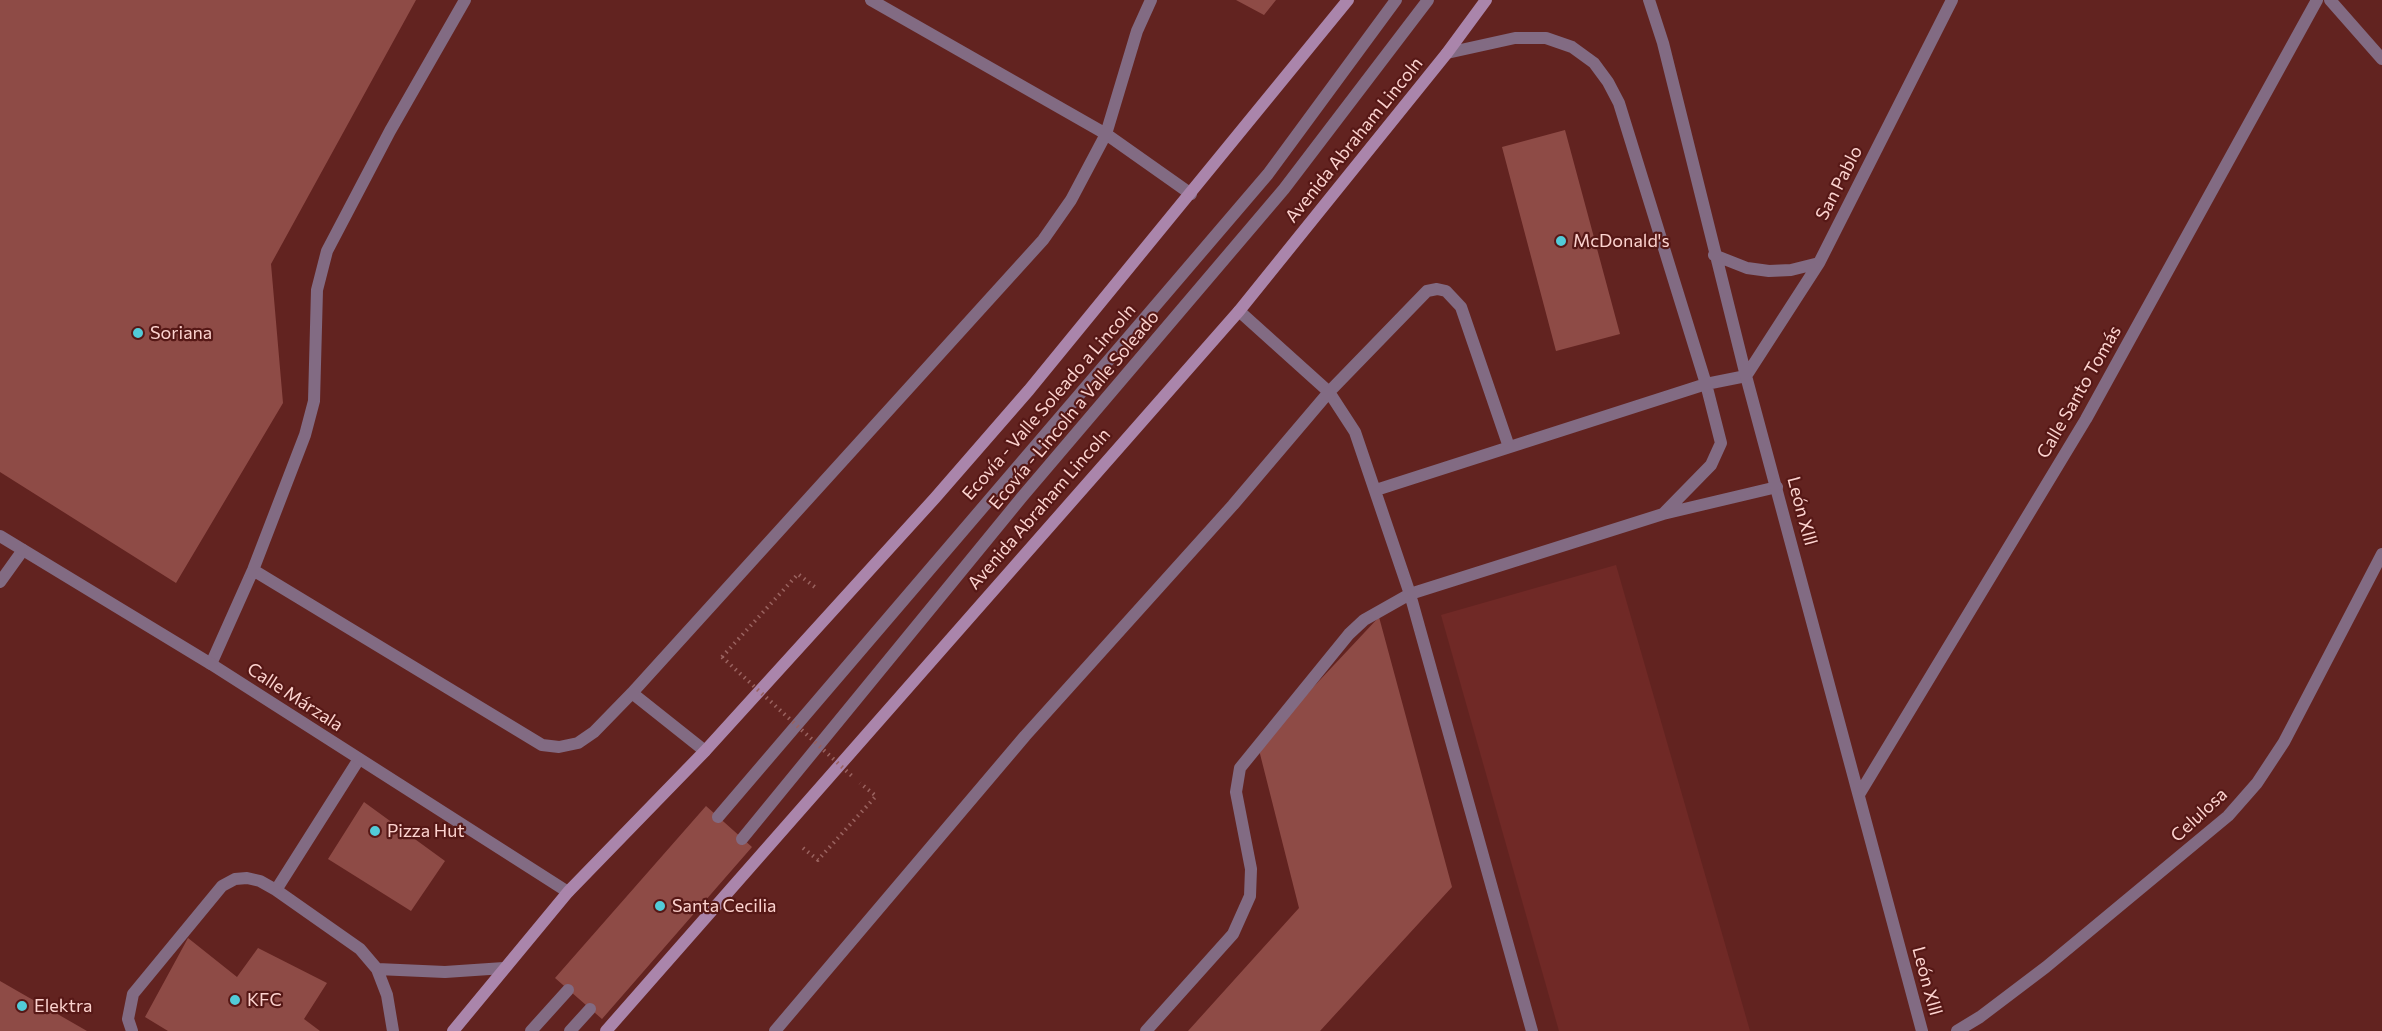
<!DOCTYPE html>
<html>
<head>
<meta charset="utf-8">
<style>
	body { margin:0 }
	canvas { display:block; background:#622320 }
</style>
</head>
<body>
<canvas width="2382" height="1031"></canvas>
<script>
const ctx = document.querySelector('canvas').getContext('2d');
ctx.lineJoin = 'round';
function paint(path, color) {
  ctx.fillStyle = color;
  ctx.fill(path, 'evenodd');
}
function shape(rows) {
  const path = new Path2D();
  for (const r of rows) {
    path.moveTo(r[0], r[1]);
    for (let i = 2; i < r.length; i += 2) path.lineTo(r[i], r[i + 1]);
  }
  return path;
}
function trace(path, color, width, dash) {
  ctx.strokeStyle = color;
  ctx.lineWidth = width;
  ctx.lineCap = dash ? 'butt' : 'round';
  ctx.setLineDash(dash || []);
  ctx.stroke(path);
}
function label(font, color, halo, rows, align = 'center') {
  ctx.font = font + ' Commissioner,sans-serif';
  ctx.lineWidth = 4.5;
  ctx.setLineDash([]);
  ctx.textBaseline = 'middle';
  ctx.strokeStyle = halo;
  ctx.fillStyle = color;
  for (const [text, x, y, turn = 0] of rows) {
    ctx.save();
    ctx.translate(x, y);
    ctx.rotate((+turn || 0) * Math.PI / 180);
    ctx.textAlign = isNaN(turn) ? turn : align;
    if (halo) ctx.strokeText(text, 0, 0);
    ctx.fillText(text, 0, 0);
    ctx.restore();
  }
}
const built = shape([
	[1616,565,1750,1031,1559,1031,1441,615]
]);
const building = shape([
	[0,0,416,0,271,264,283,403,176,583,0,472],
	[1236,0,1276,0,1264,15],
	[1565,130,1620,334,1556,351,1502,147],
	[1379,617,1452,887,1320,1031,1188,1031,1299,908,1258,746],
	[364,802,445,861,411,911,328,859],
	[706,806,752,847,602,1019,555,978],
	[188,938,237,977,258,948,327,983,304,1019,320,1031,168,1031,145,1017],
	[0,981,87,1031,0,1031]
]);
const path = shape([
	[722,657,798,574,816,588],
	[803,848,818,860,876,796,860,783]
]);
const lane = shape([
	[871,0,1106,134,1191,194],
	[1447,53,1515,38,1546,38,1572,47,1594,63,1608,82,1619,103,1706,384,1721,443,1711,465,1664,513],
	[1239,311,1329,392,1355,432,1410,594,1532,1031],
	[1376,490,1706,384,1746,376],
	[253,570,542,745,559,747,578,743,594,732,632,693,1043,240,1071,200,1106,134,1137,31,1151,0],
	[0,582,23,550],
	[211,664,253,570,305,435,314,401,317,290,327,251,390,131,465,0],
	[632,693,705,751],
	[718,817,1268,174,1396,0],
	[742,839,1022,497,1284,189,1428,0],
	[276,890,359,759],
	[377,969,445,972,504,968],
	[132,1031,128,1019,133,994,222,886,235,879,247,878,260,881,276,890,360,949,377,969,387,995,393,1031],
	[531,1031,568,990],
	[570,1031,590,1009],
	[775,1031,1025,736,1233,505,1329,392,1427,291,1437,289,1446,291,1461,307,1509,447],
	[1146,1031,1233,934,1250,896,1251,869,1236,792,1240,768,1349,634,1364,620,1410,594,1663,514,1777,487]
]);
const street = shape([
	[1649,0,1663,43,1746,376,1922,1031],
	[2330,0,2382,59],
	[1714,255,1747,268,1769,271,1791,270,1819,263],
	[1746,376,1819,263,1952,0],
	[0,536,211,664,568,892],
	[1860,793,2086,419,2317,0],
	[1957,1031,1980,1017,2046,967,2228,816,2257,783,2284,742,2382,554]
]);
const secondary = shape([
	[453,1031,568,892,705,751,935,498,1029,390,1348,0],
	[606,1031,1239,311,1447,53,1486,0]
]);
const pathBridge = shape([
	[722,657,853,777]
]);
const markers = [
	[1561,241,6,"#52cbd8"],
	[138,333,6,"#52cbd8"],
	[375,831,6,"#52cbd8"],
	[660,906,6,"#52cbd8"],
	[235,1000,6,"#52cbd8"],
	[22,1006,6,"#52cbd8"]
];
const streetNames = [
	["Avenida Abraham Lincoln",1354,140,-51],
	["San Pablo",1839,183,-63],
	["Calle Santo Tomás",2079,392,-60],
	["Ecovía - Valle Soleado a Lincoln",1049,402,-49],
	["Ecovía - Lincoln a Valle Soleado",1074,410,-50],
	["Avenida Abraham Lincoln",1039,509,-49],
	["León Xlll",1802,511,75],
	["Calle Márzala",295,697,33],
	["Celulosa",2199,815,-43],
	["León Xlll",1927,981,75]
];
const poiNames = [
	["McDonald's",1573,241],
	["Soriana",150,333],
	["Pizza Hut",387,831],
	["Santa Cecilia",672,906],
	["KFC",247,1000],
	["Elektra",34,1006]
];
paint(built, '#702926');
paint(building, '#8e4b46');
trace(path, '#9a6360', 4, [1.5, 4.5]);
trace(lane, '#826b83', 12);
trace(street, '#826b83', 12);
trace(secondary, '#aa85ab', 12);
trace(pathBridge, '#9a6360', 4, [1.5, 4.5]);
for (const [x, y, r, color] of markers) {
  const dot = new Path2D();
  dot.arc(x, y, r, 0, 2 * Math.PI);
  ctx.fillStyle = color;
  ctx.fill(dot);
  trace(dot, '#561816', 2);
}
label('18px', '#fcd3cf', '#561816', streetNames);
label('18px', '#fcd3cf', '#561816', poiNames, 'left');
</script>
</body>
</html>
